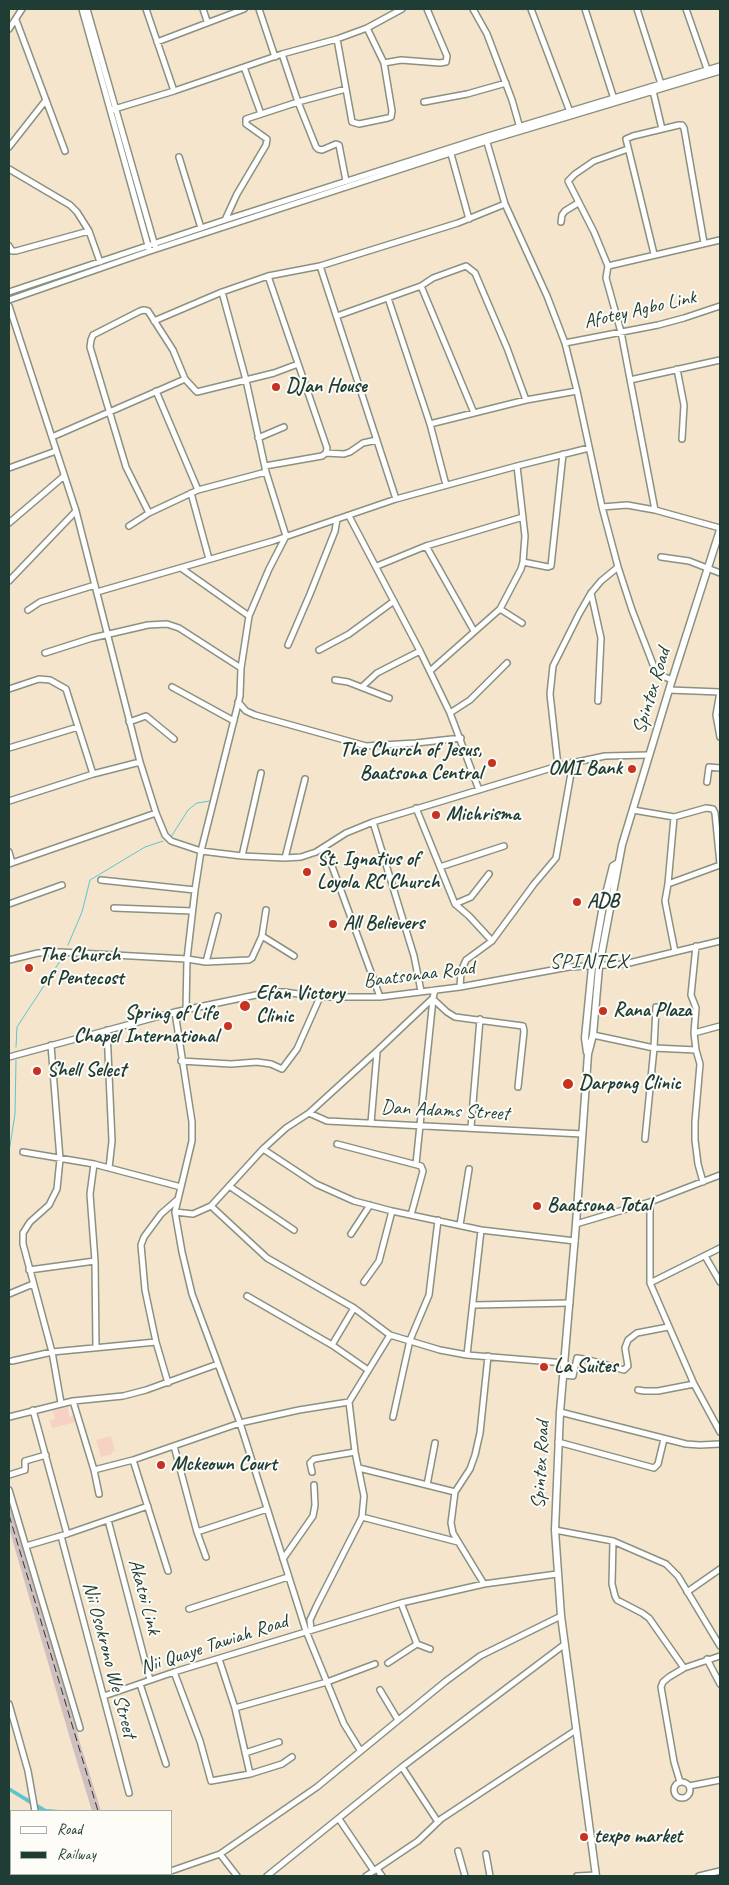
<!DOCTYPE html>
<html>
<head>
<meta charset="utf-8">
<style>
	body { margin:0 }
	#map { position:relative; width:729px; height:1885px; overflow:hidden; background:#f4e5cc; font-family:Caveat,sans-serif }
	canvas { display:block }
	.frame { position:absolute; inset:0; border:10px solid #1f3d34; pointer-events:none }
	.legend { position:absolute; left:10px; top:1810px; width:162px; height:65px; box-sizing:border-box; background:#fdfcf7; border:1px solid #a4b0a9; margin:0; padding:6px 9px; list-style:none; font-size:15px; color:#1f3d34 }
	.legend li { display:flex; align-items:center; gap:10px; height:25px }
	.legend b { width:25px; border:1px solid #a4b0a9 }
</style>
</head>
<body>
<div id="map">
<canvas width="729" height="1885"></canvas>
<div class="frame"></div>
<ul class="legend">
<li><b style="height:6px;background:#fff"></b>Road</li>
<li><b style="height:6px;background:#1f3d34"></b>Railway</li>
</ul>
</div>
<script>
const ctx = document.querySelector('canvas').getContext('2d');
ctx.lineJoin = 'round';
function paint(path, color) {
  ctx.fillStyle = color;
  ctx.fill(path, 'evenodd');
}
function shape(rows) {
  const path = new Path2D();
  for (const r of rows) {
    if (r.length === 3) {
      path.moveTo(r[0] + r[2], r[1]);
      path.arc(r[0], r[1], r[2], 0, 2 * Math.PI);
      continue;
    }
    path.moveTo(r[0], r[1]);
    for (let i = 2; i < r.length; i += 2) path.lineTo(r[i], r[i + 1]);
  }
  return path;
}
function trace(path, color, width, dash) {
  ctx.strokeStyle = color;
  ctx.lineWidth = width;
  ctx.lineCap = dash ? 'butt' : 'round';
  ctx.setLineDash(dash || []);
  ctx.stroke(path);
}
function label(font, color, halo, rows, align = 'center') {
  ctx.font = font + ' Caveat,sans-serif';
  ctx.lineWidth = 4;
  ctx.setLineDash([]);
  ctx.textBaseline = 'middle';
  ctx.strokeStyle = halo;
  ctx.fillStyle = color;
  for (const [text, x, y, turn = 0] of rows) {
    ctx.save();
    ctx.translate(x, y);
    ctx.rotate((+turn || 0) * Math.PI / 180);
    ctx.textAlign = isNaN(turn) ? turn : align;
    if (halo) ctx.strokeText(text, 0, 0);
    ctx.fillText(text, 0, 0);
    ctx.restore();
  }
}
const built = shape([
	[68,1407,69,1417,74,1415,76,1422,52,1428,50,1420,55,1419,53,1411],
	[111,1436,115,1451,111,1452,112,1454,101,1457,96,1440]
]);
const industrial = shape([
	[9,1498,80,1743,101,1811,92,1811,71,1742,9,1528]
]);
const water = shape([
	[9,1787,46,1809,73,1811,41,1811,9,1791]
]);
const stream = shape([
	[171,837,188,810,197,803,210,801],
	[68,945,82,912,90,880,145,847,163,841],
	[16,1047,17,1027,64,955],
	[9,1152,15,1114,16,1060]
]);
const minor = shape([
	[82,9,149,249],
	[87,9,155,246],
	[146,9,174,91],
	[203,9,207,21],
	[259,9,275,57],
	[473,9,487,34,512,100,520,128],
	[531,9,570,112],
	[585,9,614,99],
	[637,9,661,84],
	[686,9,707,69],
	[16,20,65,151],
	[9,29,22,9],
	[337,39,352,122,359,124,388,118,391,117,392,111,384,63,367,28],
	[157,42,244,9],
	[282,54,298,102,316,147,318,149,322,150,336,144,339,145,346,181],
	[384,63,401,60,440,63,446,62,447,56,427,9],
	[244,67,261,114],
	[653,91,662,129],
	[424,102,467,94,506,83],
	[111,110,174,91,282,54,337,39,367,28,402,9],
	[486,139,505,204,547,296,565,343,577,391,602,507,618,567,632,610,654,667,660,675,672,680],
	[9,147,46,100],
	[628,149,594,161,575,174,568,181,594,232,608,266,606,278,621,332,655,510],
	[451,154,469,219],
	[179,157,201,228],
	[9,169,70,205,77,212,89,231,100,262],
	[225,220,237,194,266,145,267,139,246,124,246,119,298,102,346,89],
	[561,222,562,215,565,211,578,203],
	[9,246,12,251,16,251,89,231],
	[654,254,626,139,633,136,679,125,682,125,684,128,704,243],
	[320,266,396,499],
	[608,266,720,240],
	[421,286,474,413],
	[9,292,225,220,485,137,720,66],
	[222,292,246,380,266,472,286,536,269,569,249,616,241,668],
	[388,298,430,424,446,485],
	[9,300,150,251,487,141,720,71],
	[9,306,76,511,140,762,156,813,165,835,171,841,201,851,242,856,285,858,301,857,316,852,346,833,373,822,558,766,605,756,649,755],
	[337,316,421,286,433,278,466,266,475,273,507,348,526,400],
	[154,321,222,292,268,276,320,266,458,223,505,204],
	[565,343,658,325,684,318,720,306],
	[677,369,684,405,682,439],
	[630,380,720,360],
	[156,391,198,490],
	[430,424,526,400,577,391],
	[52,437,185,379],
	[258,438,284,427],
	[326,453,344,454,350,452,363,443,377,440],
	[265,466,322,456,326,453,327,448,268,276],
	[9,468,56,451],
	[191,493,209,559],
	[602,507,627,505,655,510,720,528],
	[149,513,126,467,90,347,91,340,93,335,140,311,144,310,148,311,173,350,185,379,197,392,274,373,298,364],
	[349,516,420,651,450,713,479,790],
	[9,523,64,476],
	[129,526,149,513,198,490,266,472],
	[426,546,474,631],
	[661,557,689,561,720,573],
	[523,562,548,567,551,566,563,454],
	[377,566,426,546,523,517],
	[181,568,249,616],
	[9,581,76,511],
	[97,592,273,541,396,499,517,466,589,448],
	[591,593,601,638,598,701],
	[500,609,522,623],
	[28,610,40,602,95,585],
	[288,645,310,594,335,531,337,519],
	[319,650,349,634,394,601],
	[45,653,92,638,148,625,167,624,179,628,241,668,240,696,201,851,195,890,187,959,186,1010],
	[430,671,500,609,521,569,523,562,525,536,517,466],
	[335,680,348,682,389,698],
	[363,686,377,673,420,651],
	[172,687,234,721],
	[9,689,39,679,50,680,66,689,93,774],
	[669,690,720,692],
	[720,692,716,715,720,737],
	[238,702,246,711,255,715,366,746,416,743,461,738],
	[450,713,470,700,507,663],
	[129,722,146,716,174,739],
	[9,748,78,727],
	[558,766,550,694,553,666,579,614,591,593,601,581,618,567],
	[707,782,709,767,720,768],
	[9,801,93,774,140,762],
	[416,808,455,904,469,916,492,941],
	[633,810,674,817,706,808,713,809,715,813,720,864],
	[674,817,668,884,665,901,675,952],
	[373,822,414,956,421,991],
	[325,847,380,997],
	[9,852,12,863],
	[242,856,261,773],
	[285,858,305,779],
	[9,864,156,813],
	[440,867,504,846],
	[101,880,195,890],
	[668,884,720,865],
	[9,904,62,885],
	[455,904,471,897,489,874],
	[114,908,192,911],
	[262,936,294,956],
	[696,946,691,995,696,1008,694,1033,696,1050],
	[9,960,38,953,60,952,187,959,206,962,249,960,252,958,262,936,266,910],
	[206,962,218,916],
	[460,987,461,971,466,960,492,941,534,884,556,858,573,762],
	[433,999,447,1012,455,1017,523,1026,524,1031,518,1087],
	[175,1012,192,1122,192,1141,175,1212,182,1252,192,1294,240,1423,306,1631,344,1724,360,1750],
	[107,1030,112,1141,109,1168],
	[694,1033,720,1026],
	[593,1035,654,1048,696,1050,700,1064,695,1122,695,1140,698,1164,703,1182],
	[51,1045,60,1159,57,1189,49,1205,30,1222,23,1233,23,1244,52,1352,61,1403],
	[9,1057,175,1012,270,992,284,992,320,997,380,997,460,987,569,967,625,964,720,941],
	[181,1061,231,1064,257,1062,271,1064,282,1069,297,1049,320,997],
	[309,1113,327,1121,582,1134],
	[371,1123,377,1052],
	[471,1127,480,1019],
	[645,1139,654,1048,656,1007],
	[337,1144,421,1166,423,1171,411,1215],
	[263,1149,316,1184,354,1201,392,1211,481,1230,575,1241],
	[23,1152,94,1164,181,1187],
	[94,1164,90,1194,95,1261,96,1347],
	[416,1164,433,999],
	[229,1186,294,1230],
	[650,1202,650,1283,694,1384,720,1432],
	[211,1206,267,1258,354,1308,390,1335,440,1350,467,1355,565,1363],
	[175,1212,193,1214,211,1206,263,1149,286,1128,309,1113,377,1051,433,998,435,990],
	[576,1224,650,1202,720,1175],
	[460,1225,469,1169],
	[351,1234,370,1205],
	[705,1256,720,1282],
	[29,1270,95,1261],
	[364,1282,379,1261,392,1211],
	[650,1283,720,1248],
	[9,1294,33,1284],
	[247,1296,332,1345,368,1370],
	[474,1305,570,1303],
	[332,1345,354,1308],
	[467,1355,481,1230],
	[12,1361,52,1352,156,1342],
	[564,1375,573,1376,577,1358,589,1360,624,1370,628,1366,625,1348,628,1340,637,1333,668,1327],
	[168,1383,156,1342,145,1290,141,1245,144,1237,161,1214,177,1200],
	[638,1390,644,1391,658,1391,694,1384],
	[73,1401,94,1470,99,1494],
	[33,1410,67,1534],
	[560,1412,686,1444,700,1445,720,1444],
	[9,1417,73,1401,123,1396,146,1390,218,1364],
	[393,1417,410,1340,429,1295,438,1220],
	[558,1442,654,1468,658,1464,664,1439],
	[174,1446,197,1532,206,1557],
	[133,1460,168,1571],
	[359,1468,455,1492],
	[94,1470,133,1460,240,1423,299,1410,349,1402],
	[312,1472,310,1463,314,1459,355,1452],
	[9,1475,25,1470,25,1461,46,1455],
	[427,1485,435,1443],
	[9,1490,80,1728],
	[362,1517,458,1542],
	[108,1520,150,1680],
	[555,1530,613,1541,666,1564,678,1576,720,1646],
	[197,1532,267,1509],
	[61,1536,129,1793],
	[613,1541,612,1584,615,1596,617,1600,642,1613,649,1618,684,1668],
	[26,1546,67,1534,148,1506],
	[283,1559,313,1516,315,1505,314,1485],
	[484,1584,453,1533,451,1523,455,1492,470,1469,475,1455,480,1433,488,1356],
	[687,1592,720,1569],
	[401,1603,417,1644,430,1649],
	[189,1609,288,1577],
	[311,1630,310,1620,317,1605,362,1517,364,1496,355,1452,349,1402,390,1335],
	[219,1659,235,1708,250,1774],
	[707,1659,720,1684],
	[388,1663,417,1644],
	[174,1672,200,1741,211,1781,250,1774,282,1764,292,1757],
	[140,1684,166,1764],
	[380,1690,398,1720],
	[104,1696,174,1672,401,1603,484,1584,557,1574],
	[9,1704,28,1771,35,1811],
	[235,1708,327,1682,375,1664],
	[245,1753,279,1742],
	[402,1767,438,1822],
	[682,1790,8],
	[680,1782,674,1762,661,1687,663,1682,669,1677,684,1668,720,1656],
	[689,1786,720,1780],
	[339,1819,374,1871],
	[458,1851,465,1876],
	[220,1854,237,1876],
	[486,1854,490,1876],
	[377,1869,382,1876],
	[171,1871,220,1854,317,1787,446,1681,480,1656,561,1616],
	[161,1874,161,1876],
	[42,1876,46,1874,53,1876],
	[267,1876,402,1767,565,1644],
	[366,1876,418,1841,441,1819,576,1730],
	[577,1876,596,1875],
	[699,1876,720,1871]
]);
const major = shape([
	[587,1052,585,1038,592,967,603,906,613,866,618,863],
	[596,1876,561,1616,555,1530,560,1412,576,1224,588,1054,593,1035,599,967,622,845,672,680,720,530]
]);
const rail = shape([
	[9,1515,98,1811],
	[116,1874,117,1876]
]);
const markers = [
	[276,387,5,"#c8321e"],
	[492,763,5,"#c8321e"],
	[632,769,5,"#c8321e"],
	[436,815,5,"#c8321e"],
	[307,872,5,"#c8321e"],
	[577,902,5,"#c8321e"],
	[333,924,5,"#c8321e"],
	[29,968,5,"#c8321e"],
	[245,1006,6,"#c8321e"],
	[603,1011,5,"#c8321e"],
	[228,1026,5,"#c8321e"],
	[37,1071,5,"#c8321e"],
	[568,1084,6,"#c8321e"],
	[537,1206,5,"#c8321e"],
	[544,1367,5,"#c8321e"],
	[161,1465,5,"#c8321e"],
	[584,1837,5,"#c8321e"]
];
const streetNames = [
	["Afotey Agbo Link",640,310,-13],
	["Spintex Road",652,691,-73],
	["Baatsonaa Road",419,975,-7],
	["Dan Adams Street",445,1111,3],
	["Spintex Road",541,1465,-87],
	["Akatoi Link",144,1597,75],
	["Nii Quaye Tawiah Road",214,1645,-18],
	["Nii Osokrono We Street",109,1660,75]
];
const poiNames = [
	["DJan House",286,387],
	["The Church of Jesus,",482,751,"right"],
	["Baatsona Central",482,774,"right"],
	["OMI Bank",622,769,"right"],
	["Michrisma",446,815],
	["St. Ignatius of",317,860],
	["Loyola RC Church",317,883],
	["ADB",587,902],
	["All Believers",343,924],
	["The Church",39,956],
	["of Pentecost",39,979],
	["Efan Victory",256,994],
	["Clinic",256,1017],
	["Rana Plaza",613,1011],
	["Spring of Life",218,1014,"right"],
	["Chapel International",218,1037,"right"],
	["Shell Select",47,1071],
	["Darpong Clinic",579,1084],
	["Baatsona Total",547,1206],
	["La Suites",554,1367],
	["Mckeown Court",171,1465],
	["texpo market",594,1837]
];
const neighbourhoodNames = [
	["SPINTEX",589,962]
];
paint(built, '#f6d2c5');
paint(industrial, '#d1bfbf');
paint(water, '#5ac6d1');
trace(stream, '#5ac6d1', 1);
trace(minor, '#8a9180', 8);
trace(major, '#8a9180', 9);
trace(minor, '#fff', 5);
trace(major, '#fff', 6);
trace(rail, '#1f3d34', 1, [8, 4]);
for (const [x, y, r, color] of markers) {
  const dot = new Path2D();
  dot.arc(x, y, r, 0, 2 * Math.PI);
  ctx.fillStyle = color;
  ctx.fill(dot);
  trace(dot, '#fdfcf7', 2);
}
label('20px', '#1f3d34', '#fdfcf7', streetNames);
label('bold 20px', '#1f3d34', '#fdfcf7', poiNames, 'left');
ctx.letterSpacing = '1px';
label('21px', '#1f3d34', '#fdfcf7', neighbourhoodNames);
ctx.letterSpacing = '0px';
</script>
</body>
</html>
